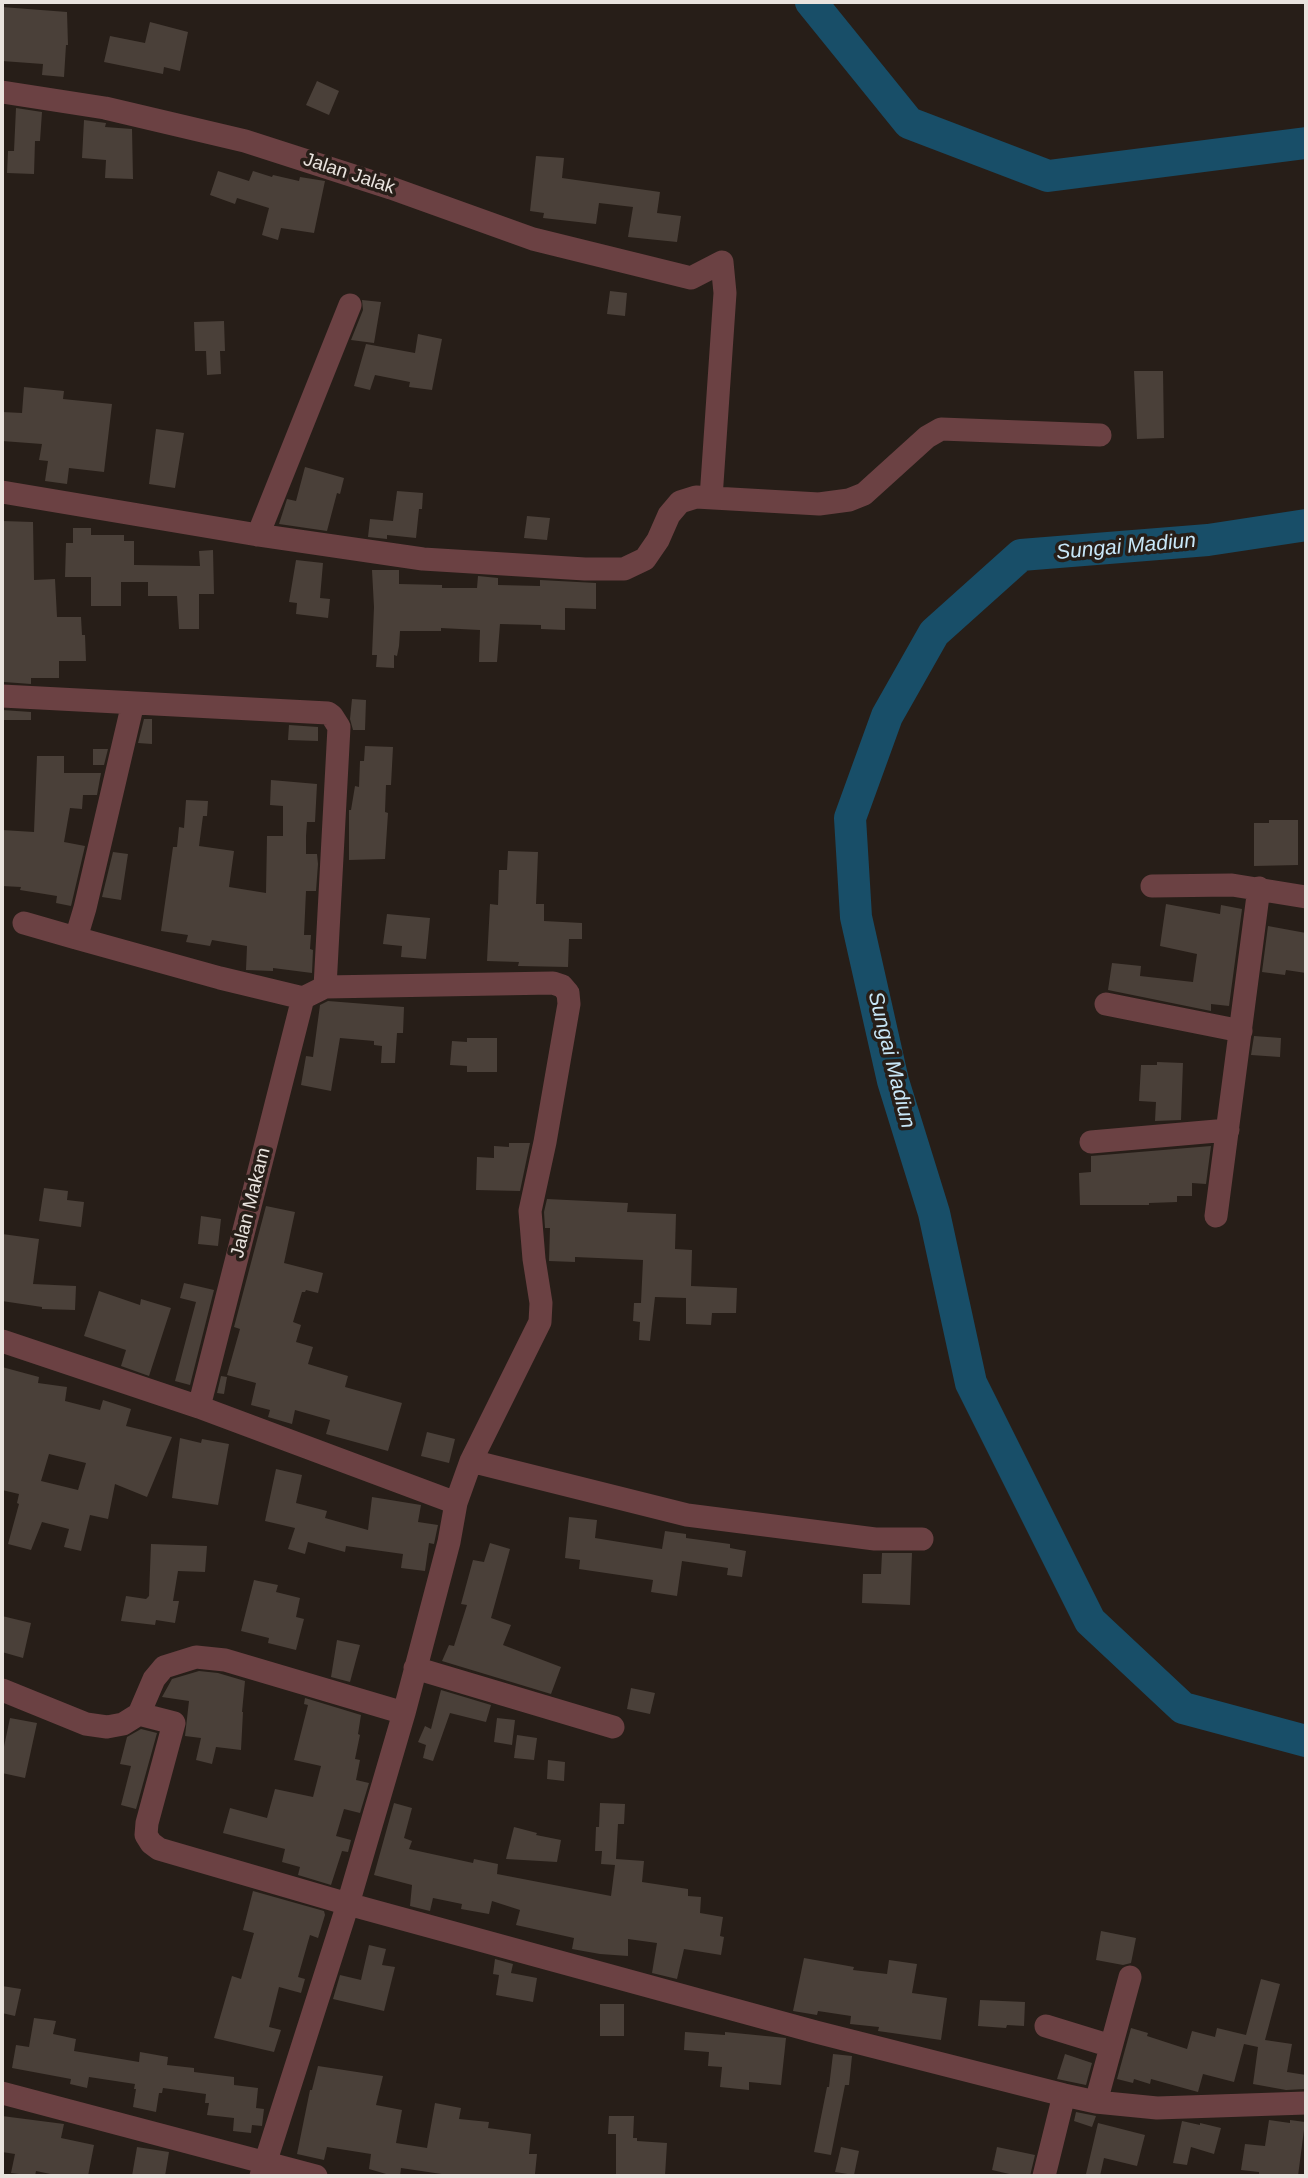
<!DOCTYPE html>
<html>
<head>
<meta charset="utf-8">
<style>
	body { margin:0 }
	#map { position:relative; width:1308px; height:2178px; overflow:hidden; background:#271e18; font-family:Helvetica,sans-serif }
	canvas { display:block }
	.frame { position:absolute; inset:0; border:4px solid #e9e3de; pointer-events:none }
</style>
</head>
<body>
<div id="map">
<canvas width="1308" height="2178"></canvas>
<div class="frame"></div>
</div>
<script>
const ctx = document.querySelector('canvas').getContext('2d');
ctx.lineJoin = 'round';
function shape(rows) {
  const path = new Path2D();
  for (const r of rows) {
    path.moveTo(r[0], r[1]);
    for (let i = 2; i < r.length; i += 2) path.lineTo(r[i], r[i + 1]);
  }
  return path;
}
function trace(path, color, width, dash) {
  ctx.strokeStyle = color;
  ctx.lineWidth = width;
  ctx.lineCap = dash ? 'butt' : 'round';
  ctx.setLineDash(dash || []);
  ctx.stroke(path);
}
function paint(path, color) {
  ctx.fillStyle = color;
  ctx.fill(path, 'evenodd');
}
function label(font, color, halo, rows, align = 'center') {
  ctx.font = font + ' Helvetica,sans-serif';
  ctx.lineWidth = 7;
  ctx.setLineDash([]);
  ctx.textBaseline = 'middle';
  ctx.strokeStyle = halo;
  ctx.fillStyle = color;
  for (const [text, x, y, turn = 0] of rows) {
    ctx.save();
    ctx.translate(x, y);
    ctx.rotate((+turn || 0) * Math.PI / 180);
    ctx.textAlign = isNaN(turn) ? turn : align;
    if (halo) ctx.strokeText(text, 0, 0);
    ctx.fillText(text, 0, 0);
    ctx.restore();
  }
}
const river = shape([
	[811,2,909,123,1048,176,1306,143],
	[1306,525,1208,540,1021,555,934,633,887,716,850,818,856,917,893,1081,934,1213,971,1383,1090,1621,1183,1708,1306,1741]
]);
const building = shape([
	[2,7,67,12,68,45,66,45,64,77,42,75,43,64,2,61],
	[150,22,188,32,180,71,164,67,163,74,104,62,110,36,145,43],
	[317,81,339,91,329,115,306,105],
	[16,108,42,112,40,141,35,141,34,174,7,173,8,151,14,151],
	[84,120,106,123,105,127,132,129,133,179,105,178,106,160,82,158],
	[536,156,564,158,562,178,660,192,657,213,681,216,677,242,628,237,633,207,599,203,596,224,543,218,544,213,530,211],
	[218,171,249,181,253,171,272,177,273,175,299,181,300,177,325,181,314,233,281,228,278,240,262,235,269,208,237,198,235,204,210,195],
	[610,291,627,293,625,316,607,314],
	[362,300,381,302,374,343,351,340,363,310],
	[224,321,225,351,220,351,221,374,207,375,206,351,195,351,194,322],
	[418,334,442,339,432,390,409,387,410,382,375,375,370,390,354,386,366,344,415,353],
	[1134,371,1163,371,1164,438,1137,439],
	[24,387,64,391,63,399,112,404,104,472,69,468,67,484,45,481,48,461,39,460,42,444,2,441,2,412,22,413],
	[156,429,184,433,175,488,149,484],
	[305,467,344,478,340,494,337,493,327,531,279,524,287,499,296,501],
	[397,491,423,493,422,509,419,509,416,538,387,535,387,539,368,537,370,519,393,521],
	[527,516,550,518,547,540,524,538],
	[2,521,33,522,34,580,55,579,57,617,81,617,82,635,85,635,86,661,59,661,59,678,31,678,31,684,4,682],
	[73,528,91,528,91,535,124,535,124,541,134,541,134,565,200,566,199,551,213,550,214,594,199,594,199,629,179,629,177,596,148,596,148,582,121,582,121,606,91,606,91,577,65,577,66,543,73,543],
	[296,560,323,563,320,598,330,599,328,618,296,614,297,603,289,602],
	[372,570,399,570,399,584,442,585,442,588,477,588,478,576,498,578,498,585,540,586,540,580,596,583,596,609,565,608,565,630,541,629,541,625,500,624,497,662,479,662,480,630,441,628,441,631,400,631,399,646,397,656,394,655,394,668,376,667,377,655,372,655,374,607],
	[352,699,366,700,365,730,353,730,350,719],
	[2,710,31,712,31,720,2,720],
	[144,719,152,719,152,744,138,743],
	[289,725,318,727,318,741,288,740],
	[365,746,393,747,391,785,386,785,385,812,388,813,385,859,349,860,349,810,351,810,355,786,359,787,360,761,364,761],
	[93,749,108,749,104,765,93,765],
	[37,756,64,756,64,773,101,773,97,795,83,795,82,809,70,808,64,842,85,846,71,906,56,903,57,896,20,890,21,887,2,886,2,830,34,832],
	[271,780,317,784,315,822,307,822,306,836,306,854,317,854,318,864,316,891,306,891,304,935,311,935,310,949,313,950,312,973,273,968,273,971,246,970,247,946,212,940,210,946,186,942,188,935,161,931,173,847,177,847,179,827,184,828,186,800,208,801,207,816,203,816,199,846,234,851,229,887,266,893,267,836,283,836,283,806,270,805],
	[1269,820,1298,820,1298,865,1254,866,1254,823,1269,823],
	[508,851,538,852,536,904,544,904,544,921,582,923,582,939,569,939,568,967,518,966,519,962,487,961,490,904,498,905,499,870,507,870],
	[113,852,128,854,121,900,102,897],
	[1166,904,1220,914,1221,905,1242,909,1229,1006,1211,1004,1211,1011,1108,990,1112,963,1141,966,1140,976,1193,982,1197,954,1160,946],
	[387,914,430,918,426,959,401,957,402,946,383,944],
	[1268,926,1306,933,1306,973,1286,970,1285,975,1262,972],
	[328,1001,404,1007,403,1033,397,1033,395,1063,381,1063,382,1046,374,1045,374,1041,340,1038,331,1091,301,1085,306,1056,313,1057,320,1005],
	[1254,1036,1281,1038,1280,1057,1251,1055],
	[467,1038,497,1038,497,1072,467,1072,467,1066,450,1065,452,1041,467,1042],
	[1157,1062,1183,1063,1181,1120,1155,1121,1156,1102,1139,1101,1141,1065,1157,1065],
	[509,1143,530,1143,520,1191,476,1190,477,1157,494,1158,494,1146,509,1147],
	[1211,1146,1206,1184,1192,1183,1192,1196,1177,1196,1177,1202,1149,1203,1149,1205,1080,1205,1079,1173,1091,1172,1091,1156],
	[44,1188,68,1191,67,1200,84,1202,81,1227,39,1221],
	[547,1199,628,1203,627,1212,676,1214,675,1249,692,1250,691,1286,737,1288,736,1313,712,1313,711,1325,686,1324,686,1298,655,1297,650,1341,639,1340,640,1322,633,1321,634,1303,641,1303,643,1260,575,1257,575,1262,549,1261,550,1228,545,1228,544,1212],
	[266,1206,295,1212,284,1263,323,1273,318,1293,306,1290,305,1292,302,1292,293,1322,301,1325,296,1342,313,1347,308,1364,348,1376,345,1387,402,1403,388,1451,326,1434,330,1420,295,1410,292,1424,268,1417,270,1410,251,1405,256,1383,227,1375,240,1329,234,1327],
	[201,1216,221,1219,218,1246,198,1244],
	[2,1234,39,1239,33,1284,76,1286,75,1310,42,1309,42,1307,2,1301],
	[184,1283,214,1290,190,1385,175,1381,196,1302,180,1298],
	[99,1291,140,1305,141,1299,171,1308,149,1376,121,1366,126,1350,84,1336],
	[2,1367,39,1377,38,1383,67,1387,65,1401,100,1410,103,1400,131,1409,126,1426,172,1437,147,1497,115,1484,108,1519,90,1515,81,1551,64,1547,69,1529,42,1522,31,1550,8,1544,19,1504,17,1503,19,1494,2,1490],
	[49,1454,86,1463,78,1490,41,1481],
	[221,1376,227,1377,224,1394,217,1393],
	[427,1432,455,1439,449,1463,421,1456],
	[180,1438,201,1443,202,1439,229,1444,218,1505,172,1498],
	[276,1469,302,1475,296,1503,327,1511,325,1518,368,1530,372,1497,421,1505,418,1522,438,1525,434,1544,429,1543,425,1571,401,1568,403,1554,346,1546,345,1552,308,1542,305,1554,288,1549,295,1528,265,1521],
	[569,1517,597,1520,595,1538,662,1549,665,1531,686,1534,686,1538,730,1544,730,1548,746,1551,742,1577,727,1575,728,1568,682,1561,677,1596,651,1592,653,1580,579,1569,580,1560,565,1558],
	[490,1543,510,1549,491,1618,511,1625,503,1645,561,1667,551,1694,442,1661,449,1645,454,1646,467,1605,461,1604,473,1560,484,1562],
	[151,1544,207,1546,205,1572,178,1571,173,1601,179,1601,175,1623,156,1620,155,1625,121,1621,126,1596,146,1599,149,1596],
	[882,1553,912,1553,910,1605,862,1603,863,1574,881,1574],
	[254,1580,278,1585,276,1592,300,1598,296,1617,304,1619,296,1650,268,1643,269,1638,241,1631],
	[2,1616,31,1623,23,1658,2,1652],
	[337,1640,360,1645,350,1682,331,1677],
	[199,1671,218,1673,245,1681,242,1712,243,1712,241,1750,216,1747,212,1764,196,1760,201,1738,185,1736,189,1701,162,1697,172,1679],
	[631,1688,655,1693,650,1714,627,1709],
	[441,1690,491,1705,486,1722,450,1713,433,1761,423,1758,426,1745,418,1742,425,1726,431,1729],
	[305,1698,361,1715,358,1734,360,1735,355,1759,360,1760,356,1780,369,1783,360,1813,344,1809,336,1836,351,1840,348,1852,342,1851,331,1885,298,1875,300,1867,282,1862,285,1849,223,1833,230,1808,267,1818,275,1789,313,1797,321,1766,294,1760,308,1705,304,1704],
	[10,1718,37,1723,25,1778,2,1773,2,1756],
	[497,1718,515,1720,512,1745,494,1742],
	[141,1729,157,1733,136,1809,121,1805,131,1766,120,1764,127,1737],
	[517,1735,537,1738,534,1760,514,1758],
	[548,1760,565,1762,564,1781,547,1779],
	[394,1803,412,1808,404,1838,412,1841,409,1849,473,1863,474,1859,498,1864,497,1874,611,1896,615,1865,601,1864,602,1851,595,1851,596,1827,599,1827,600,1803,625,1804,624,1824,618,1824,616,1859,644,1861,642,1882,688,1889,688,1896,701,1897,700,1913,723,1917,720,1936,724,1937,721,1955,684,1949,677,1979,652,1973,657,1943,628,1939,628,1956,600,1954,572,1949,574,1938,516,1925,520,1910,492,1901,489,1914,461,1909,462,1904,433,1898,430,1911,410,1906,412,1885,374,1875],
	[514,1827,537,1833,536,1835,561,1840,557,1862,506,1859],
	[253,1891,324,1911,325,1915,318,1938,310,1935,298,1977,305,1979,301,1993,279,1987,269,2027,281,2030,274,2052,214,2038,232,1976,241,1979,254,1933,243,1930],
	[1101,1931,1136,1938,1131,1963,1123,1965,1096,1960],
	[369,1945,386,1949,382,1965,395,1967,384,2011,333,1999,340,1975,361,1980],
	[804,1958,854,1967,853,1970,887,1974,889,1960,917,1964,912,1993,947,1998,941,2040,878,2031,879,2027,850,2024,851,2016,818,2011,817,2015,793,2011],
	[495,1959,513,1964,511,1973,537,1978,533,2002,496,1995,499,1975,493,1974],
	[1261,1979,1280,1984,1265,2040,1292,2044,1287,2072,1306,2075,1305,2089,1286,2090,1253,2084,1258,2047,1244,2044,1234,2082,1203,2074,1198,2092,1151,2079,1150,2084,1134,2079,1133,2083,1117,2079,1131,2028,1148,2033,1147,2036,1187,2049,1192,2031,1215,2037,1217,2028,1246,2035],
	[2,1986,21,1989,15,2016,2,2013],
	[980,2000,1025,2002,1024,2026,1007,2025,1006,2028,978,2026],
	[600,2004,624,2004,624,2036,600,2036],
	[34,2018,56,2021,53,2034,76,2039,74,2051,139,2062,140,2052,168,2057,167,2065,194,2068,194,2072,234,2077,234,2085,258,2088,256,2108,264,2109,262,2126,252,2125,251,2133,233,2131,234,2118,207,2115,209,2103,205,2103,206,2094,163,2088,162,2093,159,2093,156,2112,133,2107,136,2089,134,2089,135,2084,89,2077,87,2088,70,2084,71,2079,12,2068,16,2045,29,2047],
	[685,2032,725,2035,725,2032,786,2038,781,2085,749,2082,749,2090,720,2087,722,2067,708,2066,709,2052,684,2050],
	[833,2054,852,2056,849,2085,845,2085,831,2155,814,2152,827,2087,829,2087],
	[1065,2054,1092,2063,1086,2085,1057,2079],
	[318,2066,383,2076,376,2105,402,2110,396,2143,427,2148,435,2103,461,2108,459,2119,489,2122,488,2128,531,2134,529,2154,537,2154,535,2174,533,2176,455,2176,401,2168,400,2176,393,2176,369,2169,371,2154,327,2147,324,2160,297,2154,310,2090,312,2090],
	[1076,2112,1096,2116,1092,2127,1074,2121],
	[2,2116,64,2124,61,2138,94,2145,88,2176,60,2176,36,2171,35,2176,11,2173,15,2154,2,2152],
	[609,2116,634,2116,633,2138,637,2138,637,2141,667,2143,665,2176,616,2176,616,2134,608,2134],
	[1269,2120,1290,2123,1290,2120,1305,2122,1298,2176,1259,2176,1259,2172,1241,2170,1245,2144,1265,2146],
	[1182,2121,1200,2125,1200,2123,1221,2128,1214,2154,1191,2147,1187,2165,1173,2163],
	[1098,2123,1145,2135,1137,2166,1104,2158,1100,2176,1086,2174],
	[137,2147,169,2152,165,2176,132,2176],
	[841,2147,859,2151,854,2175,835,2172],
	[997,2147,1035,2155,1030,2176,1018,2176,992,2170]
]);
const minor = shape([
	[2,92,105,108,245,141,391,188,533,239,691,278,722,262,725,293,711,498],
	[2,492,258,535,423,559,585,569,624,569,645,559,658,540,669,515,680,502,696,497,819,504,849,500,864,494,927,437,941,429,1100,435],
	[258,535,350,305],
	[2,696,328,713,332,716,339,727,325,987],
	[133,703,85,908,76,938,220,978,303,998,325,987,553,983,562,986,568,993,569,1004,545,1142,530,1211,534,1259,541,1303,540,1322,471,1461,456,1503,449,1542,404,1713,348,1904,261,2176],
	[1152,886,1232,885,1306,897],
	[24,923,76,938],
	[1106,1004,1241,1031],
	[1091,1142,1228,1130],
	[1216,1216,1259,888],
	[2,1341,199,1407,456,1503],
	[199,1407,303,998],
	[471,1461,687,1515,875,1539,922,1539],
	[415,1668,613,1727],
	[2,1690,86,1724,107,1727,123,1724,139,1714,154,1679,164,1667,196,1657,225,1660,404,1713],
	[139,1714,174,1723,147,1823,146,1835,151,1843,159,1849,348,1904,816,2032,1064,2095,1096,2102,1157,2108,1306,2103],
	[1046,2026,1111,2046],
	[2,2093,316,2176],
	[1096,2102,1130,1977],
	[1044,2176,1064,2095]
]);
const streetNames = [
	["Jalan Jalak",349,174,18],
	["Jalan Makam",251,1203,-76]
];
const waterNames = [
	["Sungai Madiun",1126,547,-5],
	["Sungai Madiun",891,1060,76]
];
trace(river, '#184e68', 32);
paint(building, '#4a4039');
trace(minor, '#6b4143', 23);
label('19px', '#e9e3de', '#271e18', streetNames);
label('italic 21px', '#c8e7f8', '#271e18', waterNames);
</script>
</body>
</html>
